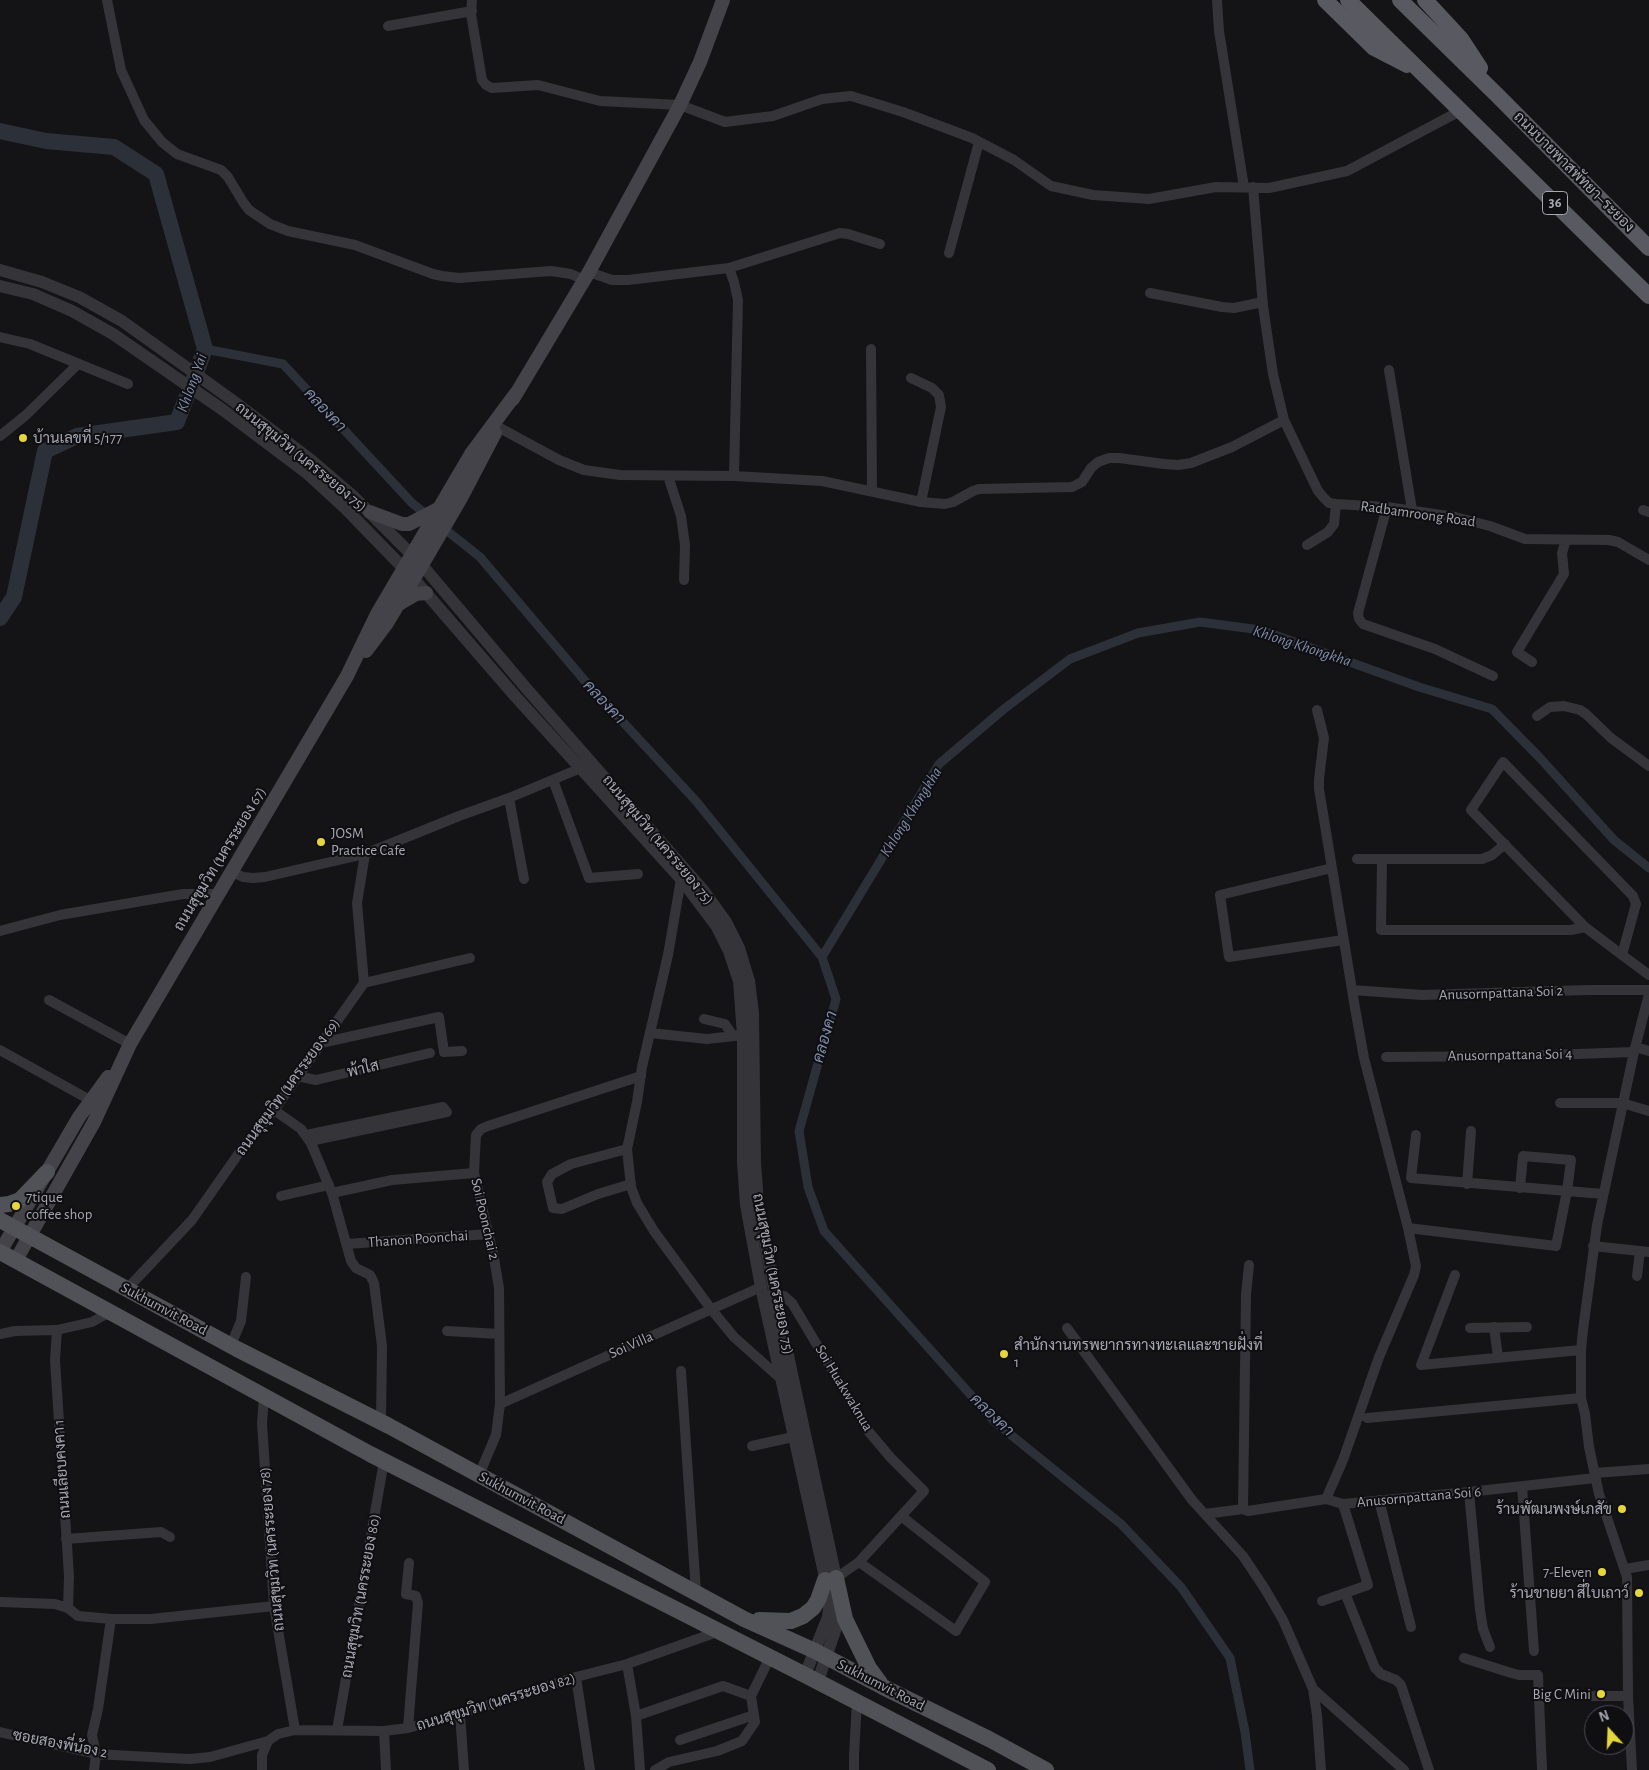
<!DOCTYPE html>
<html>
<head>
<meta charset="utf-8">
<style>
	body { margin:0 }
	#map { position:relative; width:1649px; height:1770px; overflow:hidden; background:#141315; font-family:"Alegreya Sans",sans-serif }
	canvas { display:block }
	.north { position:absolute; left:1584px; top:1705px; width:50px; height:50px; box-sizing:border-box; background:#0f0e10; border:1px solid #4b4b52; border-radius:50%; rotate:340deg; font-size:14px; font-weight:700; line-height:20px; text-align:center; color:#a6a7b4 }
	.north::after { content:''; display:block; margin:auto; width:18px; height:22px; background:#e5d63b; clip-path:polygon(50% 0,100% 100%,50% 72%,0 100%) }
</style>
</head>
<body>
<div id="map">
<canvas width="1649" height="1770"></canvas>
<div class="north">N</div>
</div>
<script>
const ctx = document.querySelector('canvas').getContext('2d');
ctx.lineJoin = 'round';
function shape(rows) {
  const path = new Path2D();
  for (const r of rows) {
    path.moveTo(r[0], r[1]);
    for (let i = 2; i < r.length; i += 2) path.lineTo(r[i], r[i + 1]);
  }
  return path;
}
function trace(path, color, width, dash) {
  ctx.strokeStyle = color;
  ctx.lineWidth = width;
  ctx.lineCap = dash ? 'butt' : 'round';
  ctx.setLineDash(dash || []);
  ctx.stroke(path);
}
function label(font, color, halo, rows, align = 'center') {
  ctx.font = font + ' "Alegreya Sans",Sarabun,sans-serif';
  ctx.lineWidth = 4;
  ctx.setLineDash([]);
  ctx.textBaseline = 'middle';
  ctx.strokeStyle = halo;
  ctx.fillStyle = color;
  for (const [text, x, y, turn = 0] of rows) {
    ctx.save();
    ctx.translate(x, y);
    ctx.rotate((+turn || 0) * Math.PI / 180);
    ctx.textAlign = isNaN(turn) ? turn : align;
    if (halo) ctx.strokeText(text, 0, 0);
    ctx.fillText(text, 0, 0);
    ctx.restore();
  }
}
const canal = shape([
	[205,349,283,364,412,503,428,516],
	[441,526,480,557,585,681,696,801,822,957,836,999,799,1131,808,1187,824,1231,995,1422,1121,1524,1181,1587,1230,1658,1245,1732,1250,1770],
	[822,957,939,764,1004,709,1070,659,1138,633,1200,622,1261,630,1419,687,1492,709,1540,758,1614,840,1649,868]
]);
const river = shape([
	[0,131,46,141,114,147,156,174,205,349,177,422,77,436,45,451,14,597,0,618]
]);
const minor = shape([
	[107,0,121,70,144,120,162,142,177,154,221,170,228,177,243,202,249,210,270,224,288,231,355,245,433,274,442,276,459,278,551,271,571,274,584,280],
	[472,0,471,14,482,80,486,85,492,88,538,85,600,101,680,105,725,122,773,116,822,99,851,96,903,112,972,138,1014,160,1051,186,1093,195,1149,199,1216,187,1269,188,1347,171,1460,111],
	[1217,0,1219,31,1244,187],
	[388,26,472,11],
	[1253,187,1263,306,1273,374,1284,420,1318,491,1324,498,1329,503,1336,504,1387,507,1455,517,1490,526,1525,539,1609,540,1618,542,1649,560],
	[949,253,979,142],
	[729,268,734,282,738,300,734,476],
	[589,272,612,280,628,280,729,268,840,233,848,234,880,244],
	[1150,293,1222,307,1234,308,1263,302],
	[0,337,30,344,128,384],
	[871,349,872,491],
	[1389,370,1412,510],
	[911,378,932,388,939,395,941,407,921,502],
	[498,427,559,460,584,470,620,475,734,476,822,481,921,502,945,504,953,502,973,491,979,489,1072,487,1082,482,1091,468,1098,462,1109,458,1119,458,1164,464,1178,465,1191,463,1232,447,1284,420],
	[0,436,26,415,78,364],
	[668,476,681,516,685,545,684,580],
	[1387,507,1358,613,1359,619,1363,624,1435,649,1493,676],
	[1643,510,1649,512],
	[1307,545,1328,532,1334,524,1336,504],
	[1532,662,1517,652,1564,574,1562,553,1566,540],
	[1317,710,1324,738,1319,779,1319,789,1355,1008,1364,1058,1408,1228,1416,1266,1414,1275,1379,1357,1343,1460,1326,1499],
	[1537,716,1550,707,1564,706,1580,710,1586,714,1611,738,1649,766],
	[553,780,589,878,638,874],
	[509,798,524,879],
	[1357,859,1482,859,1492,855,1505,844],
	[1382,859,1381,930,1571,930,1585,927],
	[1332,868,1220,895,1229,957,1343,940],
	[232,872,243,877,253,878,265,877,365,854,459,816,509,798,581,768],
	[681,879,668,955,642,1067,637,1102,627,1149,631,1187,637,1203,654,1231,711,1309,734,1337,780,1378],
	[0,931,60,915,183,894,219,894],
	[1622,955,1636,904,1633,896,1503,762,1471,810,1585,927,1622,955,1649,975],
	[364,983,470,958],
	[1352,990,1422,995,1588,990,1649,990],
	[49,1000,130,1044],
	[704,1019,725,1024,733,1036],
	[650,1033,707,1039,743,1035],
	[321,1043,439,1017,444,1052,462,1051],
	[1635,1047,1649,1051],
	[0,1050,90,1100],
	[1386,1057,1520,1056,1634,1052],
	[297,1076,316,1080,430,1053],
	[1560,1103,1622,1103,1649,1111],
	[274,1110,301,1129,311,1143,332,1193,351,1261,356,1268,370,1275,374,1283,382,1346,381,1422],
	[306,1135,443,1107,447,1112,310,1141],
	[1416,1135,1411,1178,1603,1194],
	[627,1149,571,1164,552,1174,547,1182,553,1208,562,1209,598,1194,631,1184],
	[1467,1184,1471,1131],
	[332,1193,392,1180,474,1173],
	[281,1196,329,1185],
	[1408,1228,1556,1246,1567,1191,1571,1160,1523,1156,1520,1188],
	[347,1244,489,1234],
	[1593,1246,1649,1252],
	[1455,1275,1421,1365,1581,1350],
	[1637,1276,1640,1251],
	[127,1289,192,1220,239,1153,274,1110,364,983,357,903,365,854],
	[769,1296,784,1296,792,1303,869,1432,891,1458,924,1491,859,1562,836,1578],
	[1494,1327,1498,1357],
	[1067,1328,1192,1500,1243,1556,1265,1589,1283,1620,1313,1689,1317,1715,1321,1770],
	[1470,1328,1527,1327],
	[57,1330,55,1360,69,1576,68,1608],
	[447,1331,499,1334],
	[0,1334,15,1331,57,1330,92,1322,110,1312],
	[231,1345,241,1321,246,1277],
	[681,1371,696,1592],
	[264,1397,262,1423,274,1606,295,1730],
	[500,1404,761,1287],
	[1367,1418,1581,1398],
	[752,1446,793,1437],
	[1595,1473,1649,1469],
	[479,1475,496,1435,500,1404,499,1288,494,1258,474,1173,476,1135,481,1129,488,1126,641,1076],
	[1522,1486,1534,1651],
	[1469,1492,1480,1610,1483,1629,1490,1647],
	[1379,1500,1411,1627],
	[1243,1509,1246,1295,1249,1265],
	[1205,1514,1243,1509,1248,1511,1326,1499,1343,1504,1469,1492,1595,1478],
	[66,1539,161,1532,170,1537],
	[859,1562,956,1631,985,1582,901,1516],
	[1625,1569,1649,1565],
	[1345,1593,1375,1668,1381,1674,1396,1680,1401,1685,1429,1770],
	[1322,1601,1368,1585,1343,1504],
	[0,1602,55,1604,68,1608,78,1616,111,1619,151,1619,274,1606],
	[1464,1658,1508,1672,1519,1675,1538,1675,1542,1770],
	[627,1664,636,1716,640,1770],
	[576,1677,590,1770],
	[1313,1689,1404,1770],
	[1587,1696,1628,1696],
	[460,1714,464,1770],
	[636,1716,723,1686,751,1696],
	[408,1728,418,1603,416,1596,406,1594,409,1563],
	[337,1730,384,1461],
	[384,1731,386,1770],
	[0,1732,96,1754,169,1758,190,1759,210,1757,268,1741],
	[680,1740,754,1715],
	[94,1770,96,1754,92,1735,98,1709,111,1619],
	[262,1770,262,1755,268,1741,278,1734,295,1730,384,1731,408,1728,460,1714,576,1677,627,1664,720,1631],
	[655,1770,669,1762,717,1751,742,1741,755,1722,751,1696,770,1657],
	[854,1770,854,1755,857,1701],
	[1632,1770,1628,1696,1627,1577,1599,1494,1589,1447,1585,1414,1581,1398,1581,1350,1583,1330,1597,1225,1634,1052,1649,994]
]);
const tertiary = shape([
	[0,270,42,282,79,297,122,321,232,400,311,460,353,496,422,565,526,688,703,890,726,922,739,948,749,981,753,1013,755,1162,758,1204,776,1300,838,1587],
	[0,286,33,294,72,311,113,334,223,410,308,474,345,508,413,578,515,696,681,879,717,927,729,951,739,981,743,1035,743,1162,746,1205,761,1287,830,1600,828,1617,805,1675],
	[818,1681,839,1619,839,1607]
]);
const secondary = shape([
	[513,399,589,272,680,105,700,62,723,0],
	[370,512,402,524,409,524,438,509],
	[399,604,416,594,426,593],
	[366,651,387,623,422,565,461,498,495,433],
	[0,1252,79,1117,108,1077],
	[16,1260,94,1122,130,1044,347,676,377,614,471,454,517,392]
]);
const primary = shape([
	[0,1205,9,1204,20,1200,47,1172],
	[0,1220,237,1349,389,1426,744,1619,815,1651,883,1687,989,1739,1046,1770],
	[0,1252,370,1454,805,1675,988,1770],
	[836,1578,845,1619,869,1668,880,1683],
	[759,1620,791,1621,803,1616,813,1608,818,1600,825,1580]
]);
const trunk = shape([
	[1325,0,1374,48,1407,65],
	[1348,0,1649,296],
	[1400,0,1498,96,1649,248],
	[1425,0,1461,39,1480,68]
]);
const markers = [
	[23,438,5,"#e5d63b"],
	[321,842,5,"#e5d63b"],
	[16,1206,5,"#e5d63b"],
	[1004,1354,5,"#e5d63b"],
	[1622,1509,5,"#e5d63b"],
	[1602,1572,5,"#e5d63b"],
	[1639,1593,5,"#e5d63b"],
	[1601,1694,5,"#e5d63b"]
];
const shields = [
	[1555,203,25]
];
const shieldNames = [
	["36",1555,203]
];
const streetNames = [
	["ถนนบายพาสพัทยา–ระยอง",1574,172,45],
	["ถนนสุขุมวิท (นครระยอง 75)",301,457,39],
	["Radbamroong Road",1418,514,8],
	["ถนนสุขุมวิท (นครระยอง 75)",658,840,50],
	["ถนนสุขุมวิท (นครระยอง 67)",220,859,-59],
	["Anusornpattana Soi 2",1501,993,-2],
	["Anusornpattana Soi 4",1510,1055,-1],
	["พ้าใส",363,1069,-13],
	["ถนนสุขุมวิท (นครระยอง 69)",288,1087,-54],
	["Soi Poonchai 2",485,1219,77],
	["Thanon Poonchai",418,1239,-4],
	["ถนนสุขุมวิท (นครระยอง 75)",773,1274,79],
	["Sukhumvit Road",164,1309,28],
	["Soi Villa",631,1345,-24],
	["Soi Huakwaknua",844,1388,59],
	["ถนนเลียบคงคา 1",62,1469,-94],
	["Anusornpattana Soi 6",1419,1497,-5],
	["Sukhumvit Road",522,1498,28],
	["ถนนสุขุมวิท (นครระยอง 78)",272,1549,-95],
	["ถนนสุขุมวิท (นครระยอง 80)",361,1596,-80],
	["Sukhumvit Road",881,1685,27],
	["ถนนสุขุมวิท (นครระยอง 82)",496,1702,-17],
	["ซอยสองพี่น้อง 2",60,1744,11]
];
const poiNames = [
	["บ้านเลขที่ 5/177",33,438],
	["JOSM",331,833],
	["Practice Cafe",331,850],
	["7tique",26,1197],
	["coffee shop",26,1214],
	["สำนักงานทรพยากรทางทะเลและชายฝั่งที่",1014,1345],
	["1",1014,1362],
	["ร้านพัฒนพงษ์เภสัข",1612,1509,"right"],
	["7-Eleven",1592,1572,"right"],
	["ร้านขายยา สี่ใบเถาว์",1629,1593,"right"],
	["Big C Mini",1591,1694,"right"]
];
const waterNames = [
	["Khlong Yai",192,383,-70],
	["คลองคา",325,410,47],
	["Khlong Khongkha",1302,646,18],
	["คลองคา",604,702,47],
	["Khlong Khongkha",911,812,-58],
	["คลองคา",825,1037,-74],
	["คลองคา",992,1415,44]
];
trace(canal, '#2c3039', 9);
trace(river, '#2c3039', 16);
trace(minor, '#353439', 10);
trace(tertiary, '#353439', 12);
trace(secondary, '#434349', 14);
trace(primary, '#515158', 16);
trace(trunk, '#595961', 16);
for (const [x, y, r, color] of markers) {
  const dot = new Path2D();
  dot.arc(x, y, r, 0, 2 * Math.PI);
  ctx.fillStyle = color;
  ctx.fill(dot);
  trace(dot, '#0f0e10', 2);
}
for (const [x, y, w] of shields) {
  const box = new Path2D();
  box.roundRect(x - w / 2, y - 11.5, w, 23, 4);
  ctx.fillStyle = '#0f0e10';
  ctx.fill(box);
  trace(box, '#a6a7b4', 1);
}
label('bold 14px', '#a6a7b4', null, shieldNames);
label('15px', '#a6a7b4', '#0f0e10', streetNames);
label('15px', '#a6a7b4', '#0f0e10', poiNames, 'left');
label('italic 16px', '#7f8cad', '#0f0e10', waterNames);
</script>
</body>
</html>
